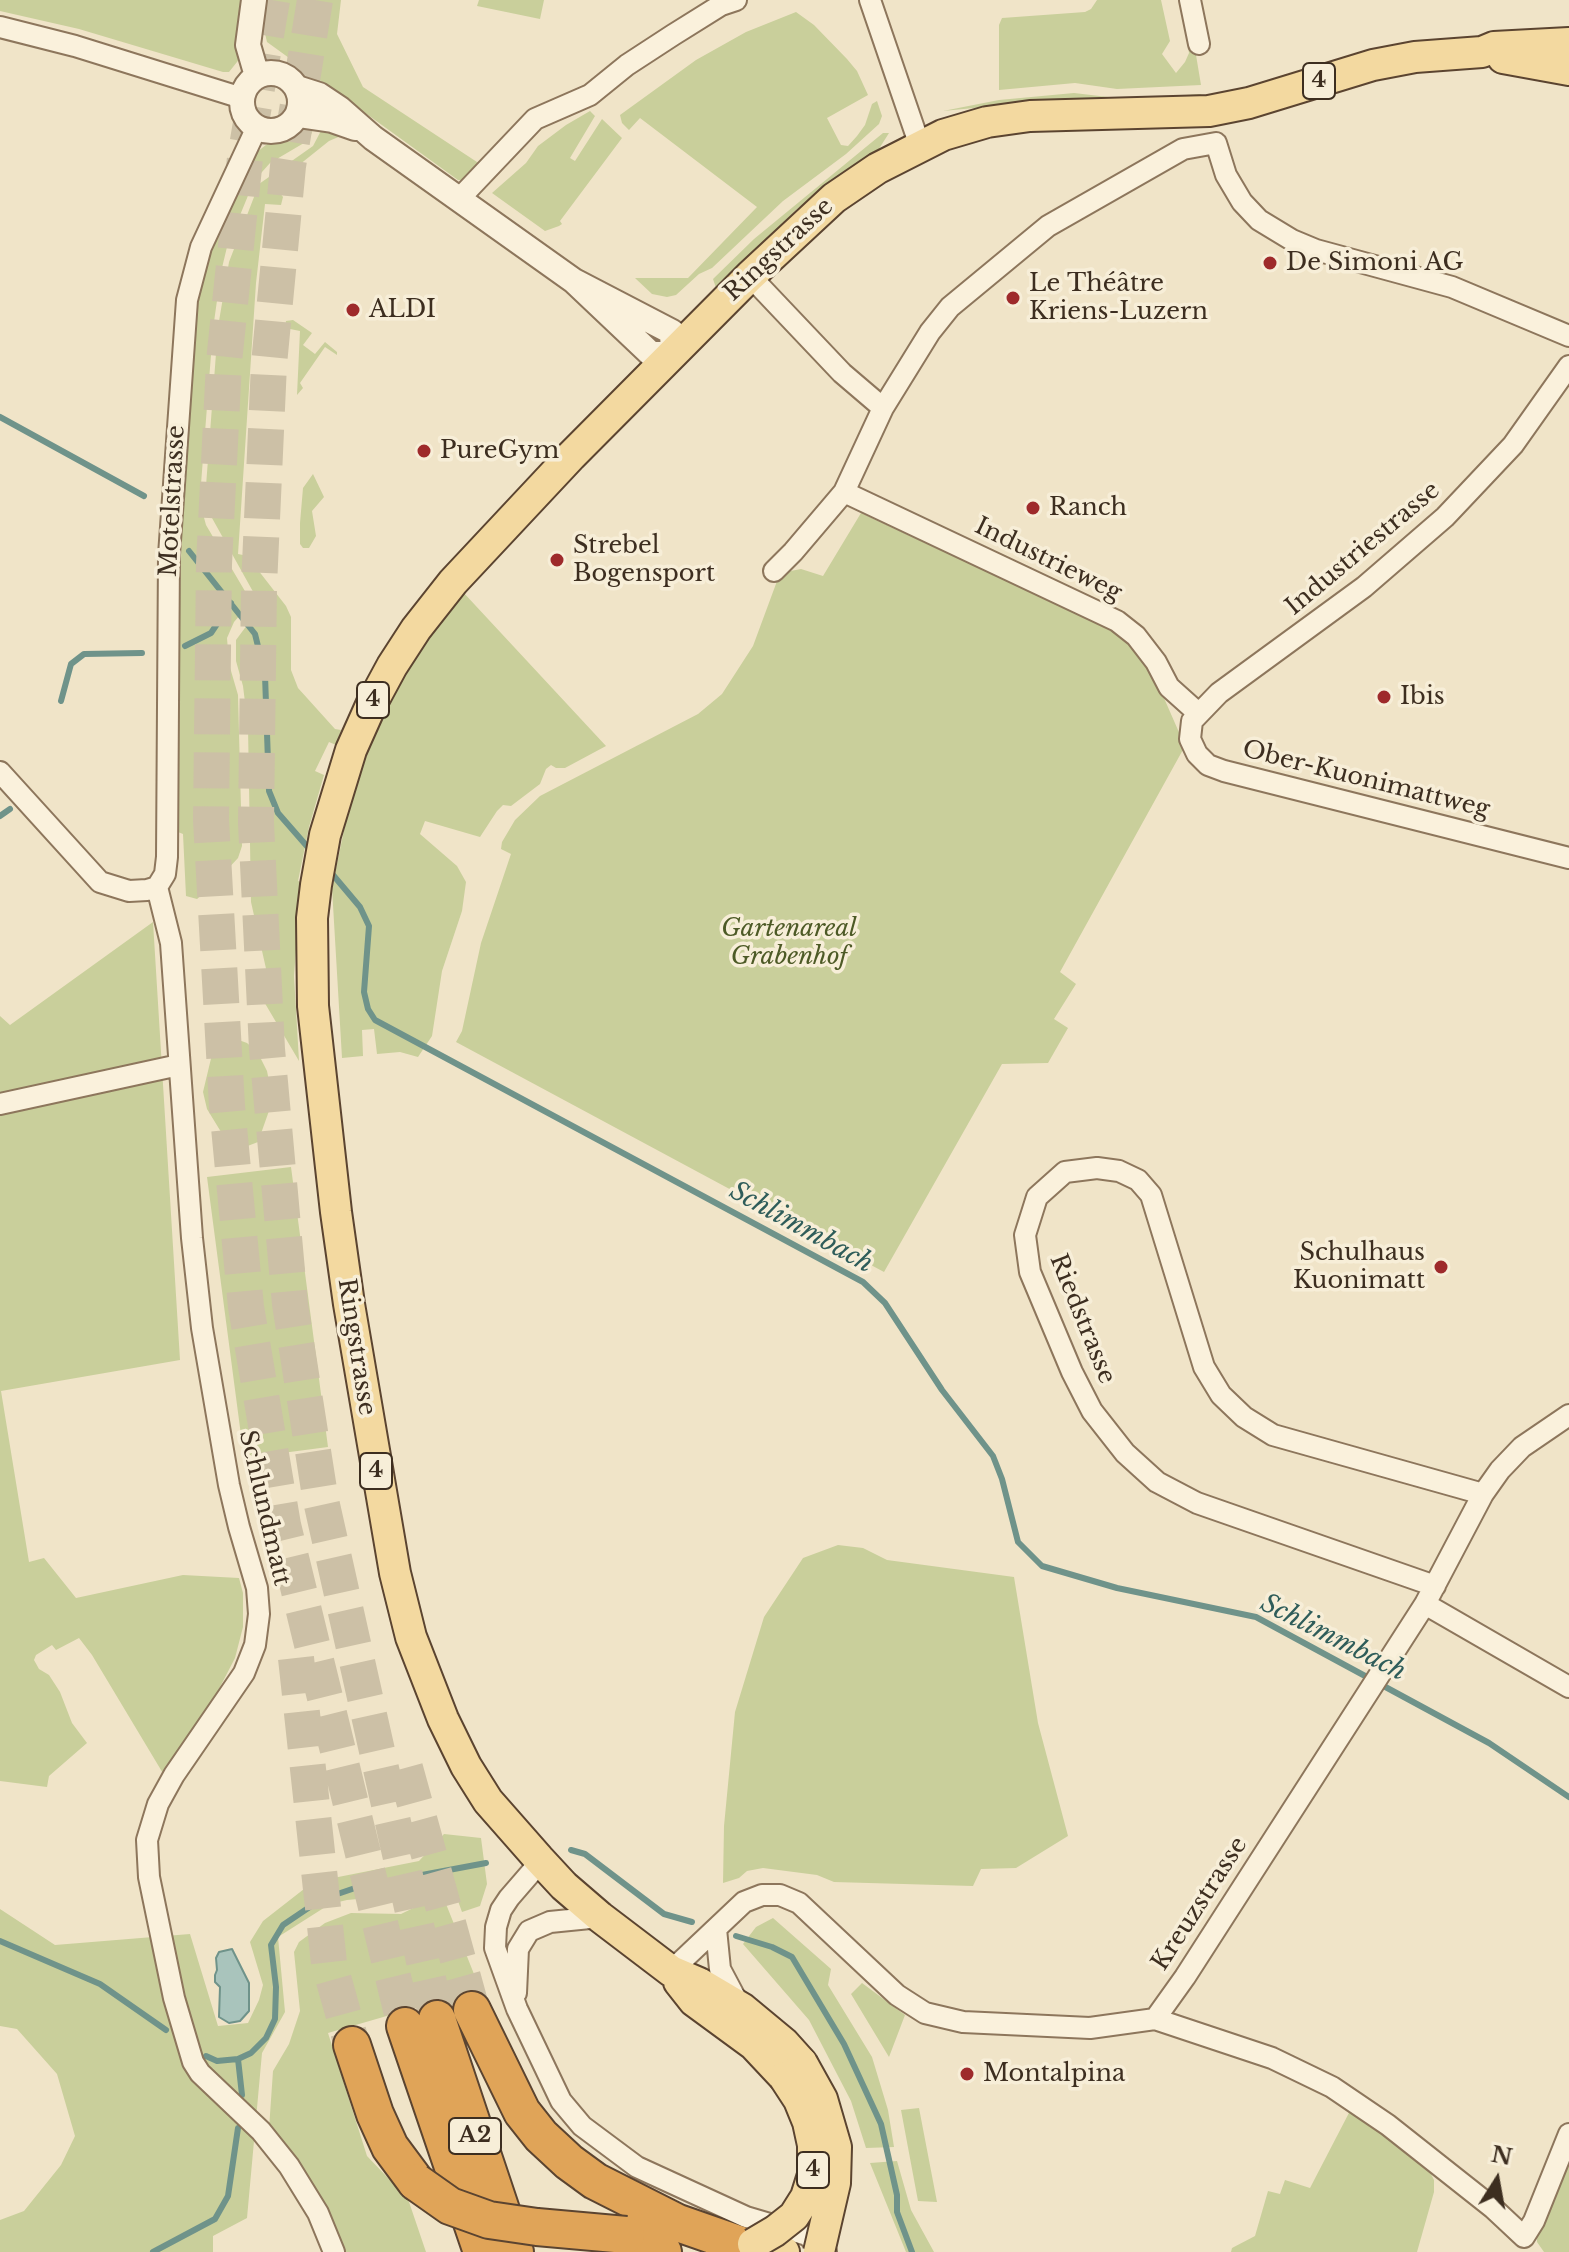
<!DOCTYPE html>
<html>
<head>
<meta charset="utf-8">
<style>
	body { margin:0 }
	#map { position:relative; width:1569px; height:2252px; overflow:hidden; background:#f0e4c8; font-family:"Libre Baskerville",serif }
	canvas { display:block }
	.north { position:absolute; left:1457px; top:2140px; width:80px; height:80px; -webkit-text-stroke:6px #f7eed8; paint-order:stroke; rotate:11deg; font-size:22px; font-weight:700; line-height:32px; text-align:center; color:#3d2e20 }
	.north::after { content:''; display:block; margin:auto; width:28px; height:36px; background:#3d2e20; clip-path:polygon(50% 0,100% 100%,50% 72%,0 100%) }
</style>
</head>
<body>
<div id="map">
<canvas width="1569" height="2252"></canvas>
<div class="north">N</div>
</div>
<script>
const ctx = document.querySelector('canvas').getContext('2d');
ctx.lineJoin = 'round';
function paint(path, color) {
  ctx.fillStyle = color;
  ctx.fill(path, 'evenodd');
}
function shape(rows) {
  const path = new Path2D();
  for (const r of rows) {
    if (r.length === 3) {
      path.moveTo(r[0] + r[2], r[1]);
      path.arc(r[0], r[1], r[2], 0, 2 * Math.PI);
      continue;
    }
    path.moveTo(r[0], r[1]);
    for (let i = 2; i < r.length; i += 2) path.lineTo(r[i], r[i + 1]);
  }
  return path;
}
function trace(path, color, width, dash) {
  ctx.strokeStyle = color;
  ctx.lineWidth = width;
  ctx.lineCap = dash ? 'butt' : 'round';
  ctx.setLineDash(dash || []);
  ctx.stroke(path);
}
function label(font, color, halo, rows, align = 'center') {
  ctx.font = font + ' "Libre Baskerville",serif';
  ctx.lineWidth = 7;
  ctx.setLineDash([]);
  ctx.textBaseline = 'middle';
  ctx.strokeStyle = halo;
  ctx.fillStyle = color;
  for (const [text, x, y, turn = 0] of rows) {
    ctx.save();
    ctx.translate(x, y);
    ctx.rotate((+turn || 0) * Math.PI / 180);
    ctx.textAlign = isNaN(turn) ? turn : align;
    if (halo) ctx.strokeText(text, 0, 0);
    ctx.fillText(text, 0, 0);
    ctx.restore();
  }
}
const green = shape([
	[0,0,242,0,238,27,241,57,229,72,223,72,79,29,0,11],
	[269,0,341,0,337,34,363,87,480,164,464,180,458,180,267,42,263,25],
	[479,0,544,0,540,19,477,6],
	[1097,0,1161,0,1170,41,1162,54,1176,73,1185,62,1189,53,1181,0,1195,49,1201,85,1117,89,1075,83,999,90,999,25,1002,18,1085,12,1091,9],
	[796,12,814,25,847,59,857,71,868,95,827,118,841,145,848,146,857,136,865,125,872,104,877,101,882,116,879,124,846,154,783,201,712,268,699,274,676,295,667,297,652,294,635,278,688,278,757,207,640,118,629,130,622,123,620,115,696,60,746,32],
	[1074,93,1125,99,1201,94,1202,98,1118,104,1086,98,1066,99,943,111,999,100],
	[590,111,595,116,570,158,575,161,602,119,622,138,560,221,562,224,559,226,545,231,492,193,526,163,538,146,566,125],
	[315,124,309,140,270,163,254,181,227,247,221,272,213,329,201,484,203,514,206,525,249,598,248,606,234,622,227,638,229,664,238,695,242,846,238,858,212,886,197,899,186,896,183,834,178,832,177,703,184,451,198,283,214,238,257,152,271,141],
	[324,125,343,135,329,141,274,185,283,197,281,205,265,204,256,283,238,554,253,557,258,570,286,606,291,617,291,670,298,688,335,729,341,730,336,745,329,742,315,771,324,775,309,827,298,881,301,882,294,976,299,1061,263,1000,267,973,251,902,248,727,243,686,236,661,236,640,256,613,256,597,212,518,206,486,218,327,229,262,259,184,313,146],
	[883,133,889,133,877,152,798,208,716,288,713,279,754,239],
	[293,320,312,333,303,345,315,354,325,342,337,352,337,355,325,347,300,383,303,388,297,395,300,331,285,328,286,321],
	[313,474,324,497,312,511,316,536,309,548,303,548,300,544,300,523,303,488],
	[861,513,1125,636,1140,651,1160,689,1185,746,1060,972,1076,984,1054,1019,1068,1028,1048,1063,1002,1064,884,1272,456,1042,462,1031,481,943,511,854,501,849,502,842,515,820,540,796,698,714,722,694,753,646,780,573,801,569,823,576],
	[462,591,606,746,565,768,556,768,551,765,546,769,540,784,511,806,503,805,497,811,480,837,425,821,420,834,457,866,466,882,462,911,442,971,432,1036,418,1057,400,1052,377,1054,374,1029,362,1030,363,1056,342,1058,332,888,348,811,365,754,393,692,416,652],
	[153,922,180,1360,1,1391,29,1562,44,1558,76,1598,183,1575,239,1578,243,1593,243,1627,235,1658,220,1687,196,1730,164,1775,92,1655,79,1638,56,1650,52,1645,36,1655,34,1660,39,1669,49,1675,60,1692,72,1723,87,1743,49,1776,47,1787,0,1781,0,1016,10,1025],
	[233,1038,247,1043,258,1053,267,1071,271,1091,270,1108,258,1142,245,1147,229,1145,207,1109,203,1092,214,1046,219,1040],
	[291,1167,328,1447,244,1458,207,1177],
	[838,1545,863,1548,887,1560,1014,1577,1038,1723,1068,1836,1016,1868,981,1869,973,1886,834,1882,817,1875,763,1868,747,1871,739,1878,723,1883,724,1826,735,1712,764,1617,803,1558],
	[444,1834,481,1838,487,1884,480,1906,462,1912,454,1890,347,1900,330,1904,278,1937,285,2012,262,2053,247,2218,213,2236,213,2252,0,2252,0,2220,24,2211,61,2165,75,2136,57,2074,17,2029,0,2026,0,1909,55,1945,190,1934,218,2026,248,2023,259,2000,263,1985,250,1942,263,1921,313,1882,419,1861],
	[442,1894,480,1989,328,2033,367,2156,408,2199,426,2252,343,2252,323,2200,269,2129,273,2071,289,2044,300,2011,294,1952,299,1942,325,1923,351,1913,401,1914],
	[773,1918,831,1969,828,1985,872,2057,888,2110,894,2147,866,2148,851,2101,809,2020,743,1944,756,1927],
	[862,1983,905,2015,889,2057,851,1994],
	[919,2108,937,2202,918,2201,901,2110],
	[1351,2109,1429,2170,1434,2180,1434,2192,1417,2252,1231,2252,1232,2248,1255,2236,1268,2191,1280,2194,1285,2180,1310,2188],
	[897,2161,911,2210,934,2252,906,2252,870,2163],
	[1569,2165,1569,2252,1544,2252,1537,2242,1537,2237]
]);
const water = shape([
	[232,1949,249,1983,249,2011,240,2021,229,2023,219,2017,220,1987,215,1982,215,1975,217,1970,216,1958,219,1952,232,1949]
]);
const stream = shape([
	[0,417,144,496],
	[189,551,255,634,265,675,269,791,278,813,312,852],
	[185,646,211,633,231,603],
	[61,701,71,664,84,654,142,653],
	[0,816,10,809],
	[328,869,360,907,369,926,364,992,368,1009,375,1020,863,1282,885,1303,942,1390,993,1456,1002,1479,1018,1542,1042,1566,1117,1588,1256,1617,1489,1743,1569,1797],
	[571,1850,585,1854,664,1914,692,1922],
	[736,1936,772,1947,792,1957,844,2044,881,2124,897,2195,897,2212,912,2252],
	[0,1941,100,1984,166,2030],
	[206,2056,217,2061,238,2059,251,2053,266,2038,275,2019,276,1987,271,1945,283,1925,320,1900,358,1887,486,1863],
	[238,2059,242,2095],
	[153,2252,215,2219,228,2196,238,2128]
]);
const motorwayTunnel = shape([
	[272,0,245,158,224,362,214,564,211,820,227,1106,246,1307,283,1525,405,2026],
	[315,0,288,166,269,364,259,586,256,823,267,1049,290,1304,320,1496,437,2019],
	[296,1658,329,1963,352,2045],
	[405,1768,472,2010]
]);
const minor = shape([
	[870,0,920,146],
	[1190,0,1199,44],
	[0,27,75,46,242,98],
	[459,199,535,119,590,95,627,65,673,35,721,5,736,0],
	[750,276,842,373,883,408],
	[1569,366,1513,445,1445,517,1364,587,1219,693,1192,721,1190,739,1197,754,1208,765,1224,771,1569,858],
	[844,492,1117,621,1136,636,1156,662,1169,687,1198,713],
	[774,571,793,552,844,492,883,408,930,332,950,307,1048,226,1183,149,1216,143,1226,175,1242,202,1259,220,1292,240,1316,250,1452,287,1569,336],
	[0,772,100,882,129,891,147,890,157,887],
	[157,887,171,943,192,1238,202,1328,229,1485,239,1527,257,1588,259,1614,255,1645,244,1673,174,1775,158,1804,147,1840,149,1877,174,1998,193,2062,200,2073,261,2131,289,2166,318,2213,334,2252],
	[157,887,165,874,167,857,169,555,187,300,201,247,257,127],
	[0,1104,179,1065],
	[1435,1586,1197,1503,1157,1482,1125,1453,1092,1411,1072,1372,1030,1272,1025,1235,1037,1197,1065,1172,1097,1168,1119,1171,1138,1180,1151,1195,1204,1367,1221,1395,1244,1417,1273,1435,1483,1494],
	[1425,1604,1569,1687],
	[541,1861,509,1898,501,1910,496,1927,495,1948,517,2009,561,2101,582,2126,637,2167,746,2217,807,2235,826,2252],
	[716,1929,720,1969,738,2003],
	[671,1971,744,1902,762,1895,780,1895,799,1903,897,1995,925,2013,963,2022,1090,2028,1155,2019,1185,1977,1425,1604,1483,1494,1500,1470,1522,1447,1569,1415],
	[516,1993,518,1949,529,1931,550,1922,600,1917],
	[1155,2019,1272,2058,1332,2087,1388,2125,1493,2208,1524,2237,1534,2221,1569,2134]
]);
const tertiary = shape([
	[254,0,248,45,257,76],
	[271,102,29],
	[297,88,319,95,340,109,373,138,574,281,672,332,673,354,651,354,574,281],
	[298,115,332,120,355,128]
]);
const primary = shape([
	[1503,58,1569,70],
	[679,1982,694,2001,754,2045,784,2077],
	[802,2063,784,2043,743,2009,699,1983,671,1971,600,1917,564,1886,539,1859,488,1801,466,1766,443,1719,411,1637,395,1573,349,1304,336,1212,313,1006,312,918,316,885,325,835,351,750,372,703,392,666,416,629,453,582,571,456,750,276,834,198,878,168,943,135,987,122,1030,116,1209,111,1249,103,1373,65,1415,57,1482,52,1494,47,1569,43],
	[735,2246,760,2244,784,2252]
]);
const motorway = shape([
	[472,2010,522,2112,541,2136,569,2162,595,2181,678,2223,741,2245],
	[437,2019,515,2252],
	[405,2026,482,2252],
	[352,2045,375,2114,390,2147,416,2182],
	[626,2235,647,2240,663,2252]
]);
const primaryBridge = shape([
	[802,2063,822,2099,836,2147,835,2183,819,2252],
	[753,2244,775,2231,794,2216,806,2197,813,2175,813,2145,808,2122,799,2100,784,2077]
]);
const motorwayBridge = shape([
	[416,2182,450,2206,489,2220,537,2227,626,2235]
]);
const markers = [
	[1270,263,8,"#9e2a2b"],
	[1013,298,8,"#9e2a2b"],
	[353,310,8,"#9e2a2b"],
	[424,451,8,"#9e2a2b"],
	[1033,508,8,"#9e2a2b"],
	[557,560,8,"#9e2a2b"],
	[1384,697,8,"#9e2a2b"],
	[1441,1267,8,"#9e2a2b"],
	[967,2074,8,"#9e2a2b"]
];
const shields = [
	[1319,81,32],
	[373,700,32],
	[376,1471,32],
	[475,2136,52],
	[813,2170,32]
];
const shieldNames = [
	["4",1319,81],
	["4",373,700],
	["4",376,1471],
	["A2",475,2136],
	["4",813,2170]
];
const streetNames = [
	["Ringstrasse",779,250,-43],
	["Motelstrasse",173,501,-87],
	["Industriestrasse",1363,549,-40],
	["Industrieweg",1048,560,26],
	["Ober-Kuonimattweg",1366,780,14],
	["Riedstrasse",1082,1319,68],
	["Ringstrasse",356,1347,81],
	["Schlundmatt",264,1508,77],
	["Kreuzstrasse",1200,1904,-57]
];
const poiNames = [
	["De Simoni AG",1286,263],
	["Le Théâtre",1029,284],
	["Kriens-Luzern",1029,312],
	["ALDI",369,310],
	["PureGym",440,451],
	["Ranch",1049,508],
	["Strebel",573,546],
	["Bogensport",573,574],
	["Ibis",1400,697],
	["Schulhaus",1425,1253,"right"],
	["Kuonimatt",1425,1281,"right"],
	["Montalpina",983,2074]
];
const parkNames = [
	["Gartenareal",789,929],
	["Grabenhof",789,957]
];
const waterNames = [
	["Schlimmbach",801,1228,29],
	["Schlimmbach",1333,1638,27]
];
paint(green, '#c9cf9b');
paint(water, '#a9c4bc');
trace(water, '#6f938a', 2);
trace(stream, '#6f938a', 6);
trace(motorwayTunnel, '#ccc0a6', 36, [36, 18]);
trace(minor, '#8d765c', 24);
trace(tertiary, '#8d765c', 28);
trace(primary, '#5b4430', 34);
trace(motorway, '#5b4430', 40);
trace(minor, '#faf1dc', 20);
trace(tertiary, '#faf1dc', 24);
trace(primary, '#f3d9a0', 30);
trace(motorway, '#e0a458', 36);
trace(primaryBridge, '#5b4430', 34, []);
trace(motorwayBridge, '#5b4430', 40, []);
trace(primaryBridge, '#f3d9a0', 30);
trace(motorwayBridge, '#e0a458', 36);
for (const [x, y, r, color] of markers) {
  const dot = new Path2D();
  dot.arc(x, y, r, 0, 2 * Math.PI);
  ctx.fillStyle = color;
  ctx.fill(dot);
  trace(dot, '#f7eed8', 3);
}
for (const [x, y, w] of shields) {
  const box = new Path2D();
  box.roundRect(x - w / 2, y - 18, w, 36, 6);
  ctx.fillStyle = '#f7eed8';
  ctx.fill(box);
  trace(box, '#3d2e20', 2);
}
label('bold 22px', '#3d2e20', null, shieldNames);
label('24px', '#3d2e20', '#f7eed8', streetNames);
label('24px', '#3d2e20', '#f7eed8', poiNames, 'left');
label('italic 24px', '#4d5a26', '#f7eed8', parkNames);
label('italic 26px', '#2f5d5a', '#f7eed8', waterNames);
</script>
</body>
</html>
